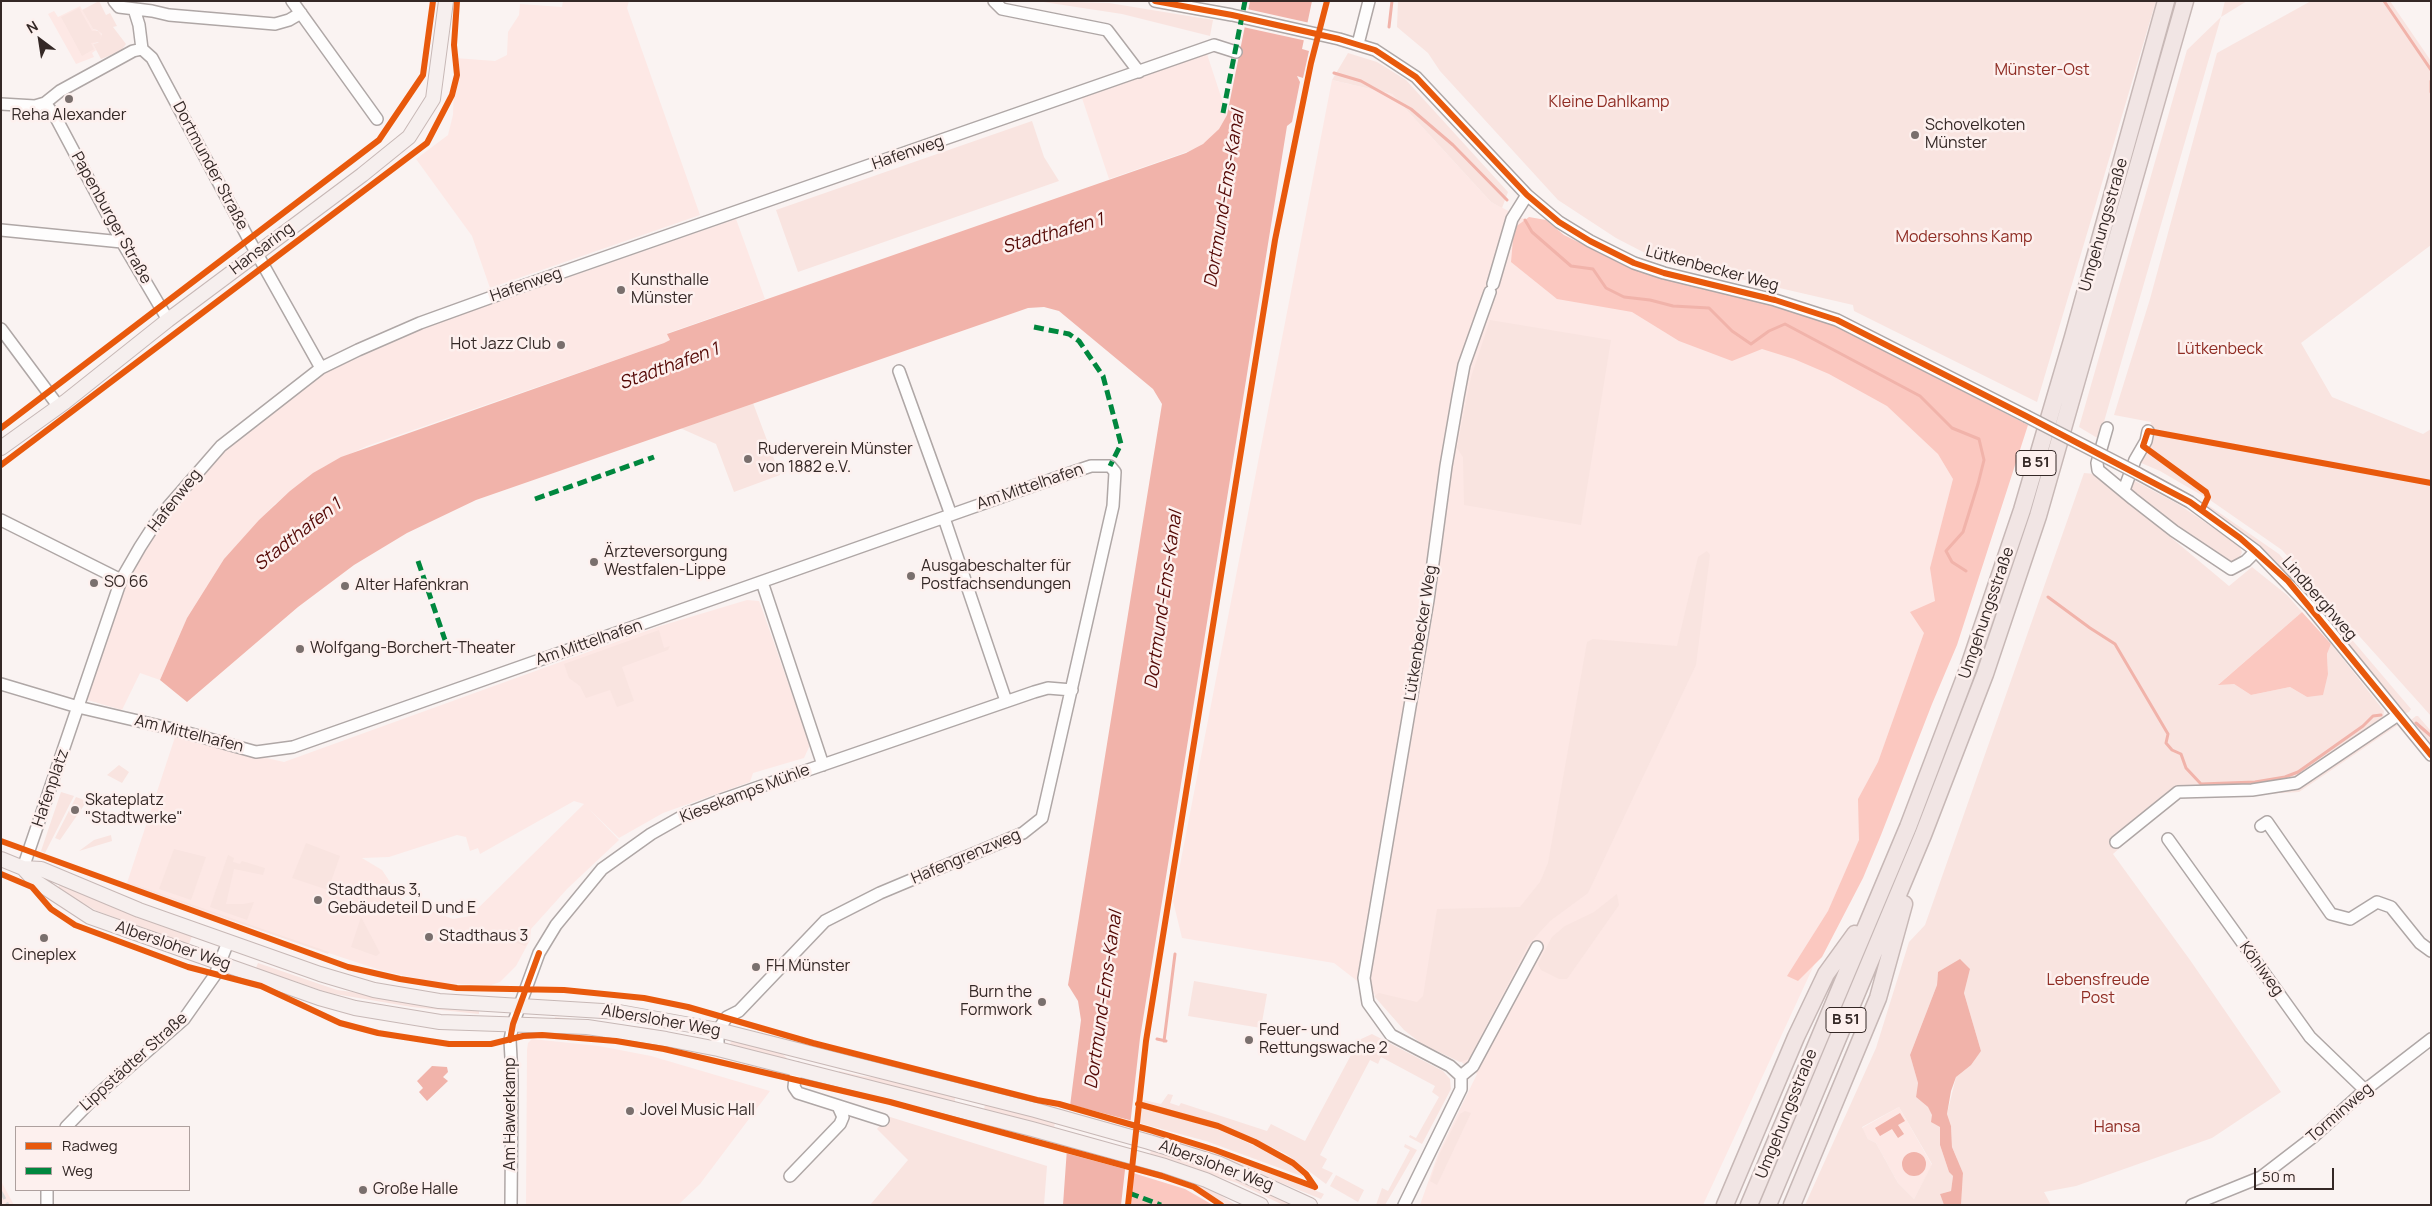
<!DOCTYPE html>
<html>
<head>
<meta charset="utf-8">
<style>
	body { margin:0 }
	#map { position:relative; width:2432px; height:1206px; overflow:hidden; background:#faf3f2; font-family:Manrope,sans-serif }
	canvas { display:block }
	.frame { position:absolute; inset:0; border:2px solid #342826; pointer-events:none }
	.legend { position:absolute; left:15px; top:1126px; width:175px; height:65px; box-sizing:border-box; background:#fdf0ee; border:1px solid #ada09e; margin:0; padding:6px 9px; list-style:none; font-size:15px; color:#342826 }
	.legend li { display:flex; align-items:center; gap:10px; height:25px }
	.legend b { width:25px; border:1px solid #ada09e }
	.north { position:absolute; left:15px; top:15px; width:50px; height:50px; -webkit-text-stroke:4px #fdf0ee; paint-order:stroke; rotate:329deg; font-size:14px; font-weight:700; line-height:20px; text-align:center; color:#342826 }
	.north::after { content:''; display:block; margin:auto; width:18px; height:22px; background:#342826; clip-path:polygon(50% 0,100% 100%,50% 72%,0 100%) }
	.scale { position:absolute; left:2254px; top:1168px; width:80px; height:22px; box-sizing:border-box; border:2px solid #342826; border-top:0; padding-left:6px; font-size:15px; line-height:18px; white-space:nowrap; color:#342826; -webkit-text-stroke:4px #fdf0ee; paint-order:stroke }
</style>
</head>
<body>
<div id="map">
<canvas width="2432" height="1206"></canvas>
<div class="frame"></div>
<ul class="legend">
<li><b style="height:6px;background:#e8590c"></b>Radweg</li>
<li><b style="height:6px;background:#00873e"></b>Weg</li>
</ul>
<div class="north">N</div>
<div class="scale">50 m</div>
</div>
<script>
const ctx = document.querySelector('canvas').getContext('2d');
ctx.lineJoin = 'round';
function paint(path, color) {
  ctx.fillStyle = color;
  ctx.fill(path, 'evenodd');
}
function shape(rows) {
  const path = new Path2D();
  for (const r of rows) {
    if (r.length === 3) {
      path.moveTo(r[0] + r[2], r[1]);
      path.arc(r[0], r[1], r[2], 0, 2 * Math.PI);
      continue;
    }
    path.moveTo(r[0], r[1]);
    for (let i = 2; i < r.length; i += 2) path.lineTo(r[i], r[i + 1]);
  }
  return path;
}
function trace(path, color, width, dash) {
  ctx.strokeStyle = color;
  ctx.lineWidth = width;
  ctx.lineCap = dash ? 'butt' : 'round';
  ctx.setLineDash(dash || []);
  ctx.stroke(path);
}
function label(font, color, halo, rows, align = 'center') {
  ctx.font = font + ' Manrope,sans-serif';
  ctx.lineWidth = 5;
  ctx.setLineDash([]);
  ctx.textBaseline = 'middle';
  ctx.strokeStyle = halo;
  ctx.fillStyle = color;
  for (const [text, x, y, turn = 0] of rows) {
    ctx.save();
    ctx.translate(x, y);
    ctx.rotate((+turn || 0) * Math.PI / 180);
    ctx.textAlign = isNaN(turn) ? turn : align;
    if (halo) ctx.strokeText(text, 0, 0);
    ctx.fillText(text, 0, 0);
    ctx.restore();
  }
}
const built = shape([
	[563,1,629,1,627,8,700,215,490,288,472,236,416,159,448,135,453,115,455,58,495,61,507,55,508,32,519,15,520,4,562,7],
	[80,6,93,29,100,32,103,37,100,41,93,44,96,50,92,53,94,57,76,64,48,14,54,11,58,17],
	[1207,54,1227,115,1219,129,1209,140,1195,149,1109,179,1082,98],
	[1332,80,1392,94,1491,202,1530,222,1616,274,2003,431,1845,898,1703,1205,1420,1205,1438,1154,1477,1074,1334,963,1182,938,1173,901],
	[736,219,765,299,668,333,670,340,664,343,367,446,323,467,275,504,224,559,187,618,160,680,140,673,122,710,84,699,127,581,168,513,216,458,262,417,324,373,431,325],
	[747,600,759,601,761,606,810,745,804,758,753,773,750,782,663,813,619,838,589,809,619,840,567,889,531,929,530,940,516,966,500,982,491,985,436,983,380,970,126,886,175,737,284,762,657,627],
	[574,801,584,804,470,916,453,919,402,900,382,870,362,858,389,857,457,835,466,837,470,851,478,848,480,854],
	[532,1039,599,1046,651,1056,770,1091,700,1184,678,1205,526,1205,527,1050,528,1043],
	[1899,1107,1932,1165,1914,1199,1898,1183,1876,1143,1868,1139,1862,1128],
	[1,1181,14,1205,1,1205]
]);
const green = shape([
	[99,1,106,15,110,13,117,26,113,27,126,44,121,51,101,59,93,44,97,43,99,42,91,43,94,49,82,56,61,17,79,8,92,31,98,31,101,36,100,41,102,34,97,30,93,29,82,10],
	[1037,1,1109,3,1213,20,1210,36,1122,14],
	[1398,1,2156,1,2037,402,1854,311,1853,305,1680,265,1645,253,1616,238,1558,200,1440,71,1428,53,1397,27],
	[2225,1,2247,1,2221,17,2099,439,2079,427,2187,50,2221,17],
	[2311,1,2390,1,2431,61,2431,245,2301,343,2332,397,2423,434,2431,429,2431,716,2282,550,2210,500,2160,471,2139,462,2148,443,2151,422,2114,415,2150,299,2217,53],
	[1348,53,1377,62,1406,80,1508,192,1502,208,1491,202,1392,94,1332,80],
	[1032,121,1044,157,1059,181,798,272,776,210],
	[1490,320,1611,340,1581,525,1464,505,1463,457,1457,448,1471,377],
	[753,403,780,475,734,492,716,444,680,428],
	[2084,473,2095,474,2229,586,2252,567,2287,595,2302,612,2219,684,2234,684,2251,695,2290,687,2307,697,2328,674,2327,654,2331,644,2384,711,2383,719,2294,779,2269,785,2184,790,2113,854,2190,960,2281,1092,2212,1138,2076,1186,2044,1192,2051,1205,1961,1205,1963,1173,1952,1147,1951,1126,1947,1114,1956,1077,1981,1051,1964,993,1970,969,1938,972,1937,985,1910,1055,1918,1083,1916,1097,1928,1107,1940,1127,1940,1145,1949,1172,1953,1176,1951,1191,1940,1194,1944,1205,1805,1205,1876,1048,1909,942,1925,925],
	[1899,1107,1932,1164,1914,1199,1898,1183,1876,1143,1868,1139,1862,1127],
	[2161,478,2208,505,2279,554,2411,709,2409,712,2404,714,2276,562,2247,537,2156,479],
	[2131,479,2178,504,2239,545,2242,552,2239,560,2231,562,2221,559,2129,488],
	[1707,551,1710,555,1696,665,1588,893,1550,921,1528,945,1469,1059,1460,1062,1422,1044,1404,1030,1374,996,1379,993,1417,1002,1423,996,1437,909,1520,907,1540,882,1548,863,1587,642,1593,639,1677,646,1698,557],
	[659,630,664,648,670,646,668,650,622,667,634,701,617,707,610,690,586,698,580,686,569,678,564,664],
	[2416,716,2418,716,2431,731,2431,747,2412,724,2411,720],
	[2393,724,2398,725,2299,792,2266,794,2296,786],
	[119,765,129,772,122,783,107,775],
	[61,792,74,796,45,853,41,851],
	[76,797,87,801,60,840,55,838],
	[111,835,112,841,79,851,94,840],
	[306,843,340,856,328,890,292,878],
	[174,849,206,857,191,900,159,889],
	[228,855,234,858,233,862,240,864,242,861,265,868,263,875,234,869,226,904,243,904,254,902,247,920,210,907],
	[61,883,101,902,193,934,189,944,97,911,57,889],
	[133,884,329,952,328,954,132,885],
	[1617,894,1619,905,1567,979,1559,979,1541,970,1538,964,1552,937,1565,926,1594,912],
	[361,917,380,953,376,956,351,947],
	[508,929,521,933,522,931,529,939,525,946,503,938],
	[258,963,337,990,479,1009,479,1014,412,1007,329,993,256,968],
	[1194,981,1267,994,1261,1028,1188,1016],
	[555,1017,650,1028,706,1040,555,1020],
	[1372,1034,1443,1071,1450,1079,1451,1089,1422,1144,1409,1137,1410,1135,1416,1138,1439,1097,1432,1092,1435,1086,1381,1057,1378,1064,1370,1060,1320,1155,1327,1159,1322,1168,1333,1173,1326,1184,1286,1154,1239,1132,1196,1117,1143,1103,1144,1100,1161,1104,1168,1094,1173,1095,1170,1103,1179,1106,1181,1103,1267,1131,1271,1124,1305,1141,1359,1040],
	[733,1040,780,1052,787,1058,786,1060,735,1048,730,1043],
	[839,1071,862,1076,897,1080,955,1095,955,1103,838,1074],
	[985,1103,1055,1122,1054,1129,984,1111],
	[1143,1108,1218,1129,1287,1161,1304,1177,1206,1141,1139,1123,1140,1111],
	[1465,1111,1471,1113,1437,1185,1430,1181,1439,1155,1460,1114],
	[887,1116,1047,1166,1044,1205,870,1205,908,1160,877,1129],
	[1154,1132,1245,1162,1324,1194,1321,1199,1202,1151,1152,1137],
	[1405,1144,1417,1150,1385,1205,1376,1205,1382,1188,1388,1191,1410,1150,1404,1147],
	[1151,1148,1198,1162,1299,1205,1283,1205,1237,1183,1150,1155],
	[1149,1166,1206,1186,1236,1205,1226,1205,1186,1182,1149,1170],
	[1336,1175,1364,1190,1358,1202,1330,1186]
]);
const forest = shape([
	[1529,217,1546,220,1564,235,1633,269,1686,285,1781,307,1839,327,2028,425,1957,645,1932,704,1881,835,1863,878,1822,957,1798,981,1787,976,1828,911,1859,840,1858,799,1878,762,1924,633,1910,612,1935,601,1930,568,1953,479,1938,454,1887,406,1829,374,1794,359,1762,349,1732,361,1679,341,1632,312,1557,299,1511,262,1514,228],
	[2302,612,2331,644,2327,654,2328,674,2323,695,2307,697,2290,687,2251,695,2234,684,2218,685],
	[1133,1173,1185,1189,1213,1205,1131,1205]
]);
const water = shape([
	[1250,1,1312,1,1302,49,1309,51,1303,78,1297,76,1300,82,1292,122,1287,126,1140,1038,1121,1205,1063,1205,1070,1106,1081,1020,1078,1001,1068,985,1162,404,1153,389,1059,311,1044,307,1028,308,476,500,407,533,354,565,298,607,187,702,160,680,187,618,224,559,259,520,290,491,313,473,341,457,664,343,670,340,667,334,1186,153,1203,144,1219,129,1227,115],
	[1960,959,1970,969,1964,993,1981,1051,1971,1065,1956,1077,1951,1091,1947,1114,1951,1126,1952,1147,1963,1173,1961,1205,1944,1205,1940,1194,1951,1191,1953,1176,1949,1172,1940,1145,1940,1127,1931,1122,1932,1115,1928,1107,1916,1097,1918,1083,1910,1055,1937,985,1938,972],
	[432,1066,447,1067,448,1072,443,1077,448,1081,427,1101,419,1092,423,1088,417,1081],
	[1900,1113,1905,1121,1898,1125,1904,1134,1898,1138,1892,1129,1880,1136,1875,1128],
	[1914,1164,12]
]);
const pier = shape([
	[1247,9,1310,23,1307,41,1243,27],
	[1068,1104,1133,1121,1128,1170,1065,1153]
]);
const stream = shape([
	[2384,1,2431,70],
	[1389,27,1392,1],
	[1334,73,1361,81,1411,109,1453,145,1507,200],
	[2431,81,2431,92],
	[1525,220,1532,232,1571,266,1593,269,1606,288,1624,297,1650,300,1673,306,1709,308,1732,331,1751,344,1769,331,1785,324,1920,396,1952,428,1979,439,1984,460,1978,484,1963,532,1946,551,1952,562,1966,571],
	[2048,597,2090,628,2115,644,2168,734,2166,743,2172,750,2181,754,2186,768,2201,784,2255,782,2285,777,2298,772,2363,726,2373,716,2381,715],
	[2416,723,2431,736],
	[1157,1039,1166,1041],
	[1164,1041,1175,954]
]);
const minor = shape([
	[114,1,119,7,152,11,169,15,275,24,289,20,301,13],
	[292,1,377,119],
	[994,1,1002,9,1107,30,1139,72],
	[1155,1,1232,15,1339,39,1375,50,1416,77,1527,195,1559,222,1590,241,1634,263,1664,273,1775,300,1837,320,2026,416],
	[134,9,139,25,142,49,152,58,247,236,321,368],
	[1358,44,1369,1],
	[45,103,55,116,122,242,168,320],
	[1,104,35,106,45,103,60,91,133,51,142,49],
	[1,230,122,242],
	[1493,284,1512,219,1527,195],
	[1,329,59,407],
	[899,371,951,515],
	[2107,428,2097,463,2098,470,2133,499,2174,531,2231,569,2246,561,2256,551],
	[2137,473,2190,502,2256,551,2311,608,2431,755],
	[2124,490,2135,460,2146,441,2148,431],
	[944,518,1006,701],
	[1,520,121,580],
	[762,582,823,765],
	[1,684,78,707,177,730,256,752,293,747,1064,475,1091,466,1110,466,1115,472,1113,506,1042,818,1023,833,880,893,825,921,739,1011,727,1017,718,1030,718,1049],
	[2261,826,2267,822,2331,914,2350,919,2377,902,2391,907,2420,943,2431,951],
	[2168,839,2310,1037,2365,1090],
	[2116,842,2178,792,2252,790,2297,783,2398,715],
	[23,868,121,580,140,547,160,516,221,446,321,368,358,350,420,323,514,289,1214,45,1236,52],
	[796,1068,794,1087,798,1093,883,1120],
	[1461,1076,1450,1066,1391,1035,1368,1003,1364,978,1428,600,1446,466,1458,397,1464,365,1490,292],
	[66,1127,96,1096,184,1019,215,975,228,942],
	[790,1176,840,1124,843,1117,838,1106],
	[47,1190,47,1205],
	[511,1205,512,1076,510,1040,513,1024,539,953,556,925,602,869,651,834,688,813,724,799,1034,692,1048,688,1072,690],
	[1404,1205,1461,1089,1461,1076,1473,1066,1537,947],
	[2192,1205,2261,1177,2313,1137,2365,1090,2431,1039]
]);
const major = shape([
	[1,448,65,402,168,320,362,175,409,137,433,99,446,1],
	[1,859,23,868,41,869,139,910,320,974,374,990,439,1001,619,1012,718,1030,1035,1110,1149,1142,1220,1164,1310,1205],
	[23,868,35,881,90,917,319,998,355,1008,440,1022,587,1027,666,1039,718,1049,1032,1129,1165,1166,1206,1180,1261,1205]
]);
const highway = shape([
	[1725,1205,1796,1037,1826,974,1855,934],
	[1749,1205,1908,827,1968,669,2022,510,2073,337,2166,1],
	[1768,1205,1923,835,1985,674,2038,516,2185,1],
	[1792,1205,1878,998,1904,904]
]);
const rail = shape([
	[1,1192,8,1205]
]);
const minorBridge = shape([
	[2026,416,2137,473]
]);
const quiet = shape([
	[1223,113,1245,1],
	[1034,327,1069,334,1079,341,1103,376,1121,444,1110,466],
	[535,499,654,457],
	[418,561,445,640],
	[1129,1193,1161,1205]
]);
const cycleway = shape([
	[1155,1,1232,15,1339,39,1375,50,1416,77,1527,195,1559,222,1590,241,1634,263,1664,273,1775,300,1837,320,2026,416,2190,502,2240,538,2288,581,2431,755],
	[1,428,379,140,423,75,433,1],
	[1,465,427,143,452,95,457,75,454,45,457,1],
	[2202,510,2208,497,2206,492,2143,446,2148,431,2431,483],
	[1,841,348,967,400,979,457,988,564,990,644,998,688,1007,813,1043,1037,1100,1059,1104,1150,1130,1215,1150,1315,1187],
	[1,874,32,887,51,909,75,925,188,967,261,986,340,1023,378,1033,449,1044,491,1044,523,1036,542,1035,616,1041,664,1049,890,1102,1162,1176,1194,1187,1221,1205],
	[510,1040,513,1024,539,953],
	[1138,1104,1218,1126,1255,1142,1293,1163,1306,1174,1315,1187],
	[1128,1205,1146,1041,1275,240,1311,63,1327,1]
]);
const markers = [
	[69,99,5,"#796f6d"],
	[1915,135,5,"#796f6d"],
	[621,290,5,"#796f6d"],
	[561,345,5,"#796f6d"],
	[748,459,5,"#796f6d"],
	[594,562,5,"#796f6d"],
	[911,576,5,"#796f6d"],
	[94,583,5,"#796f6d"],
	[345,586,5,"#796f6d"],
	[300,649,5,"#796f6d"],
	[75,810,5,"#796f6d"],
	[318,900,5,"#796f6d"],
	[429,937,5,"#796f6d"],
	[44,938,5,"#796f6d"],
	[756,967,5,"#796f6d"],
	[1042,1002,5,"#796f6d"],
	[1249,1040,5,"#796f6d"],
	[630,1111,5,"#796f6d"],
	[363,1190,5,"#796f6d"]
];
const shields = [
	[2036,463,40],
	[1846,1020,40]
];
const shieldNames = [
	["B 51",2036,463],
	["B 51",1846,1020]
];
const parkNames = [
	["Münster-Ost",2042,71],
	["Kleine Dahlkamp",1609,103],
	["Modersohns Kamp",1964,238],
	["Lütkenbeck",2220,350],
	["Lebensfreude",2098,981],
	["Post",2098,999],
	["Hansa",2117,1128]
];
const poiNames = [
	["Reha Alexander",69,116,"center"],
	["Schovelkoten",1925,126],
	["Münster",1925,144],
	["Kunsthalle",631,281],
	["Münster",631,299],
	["Hot Jazz Club",551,345,"right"],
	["Ruderverein Münster",758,450],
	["von 1882 e.V.",758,468],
	["Ärzteversorgung",604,553],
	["Westfalen-Lippe",604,571],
	["Ausgabeschalter für",921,567],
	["Postfachsendungen",921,585],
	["SO 66",104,583],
	["Alter Hafenkran",355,586],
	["Wolfgang-Borchert-Theater",310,649],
	["Skateplatz",85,801],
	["\"Stadtwerke\"",85,819],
	["Stadthaus 3,",328,891],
	["Gebäudeteil D und E",328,909],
	["Stadthaus 3",439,937],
	["Cineplex",44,956,"center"],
	["FH Münster",766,967],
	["Burn the",1032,993,"right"],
	["Formwork",1032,1011,"right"],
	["Feuer- und",1259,1031],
	["Rettungswache 2",1259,1049],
	["Jovel Music Hall",640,1111],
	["Große Halle",373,1190]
];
const streetNames = [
	["Hafenweg",908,153,-19],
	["Dortmunder Straße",210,166,62],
	["Papenburger Straße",111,218,61],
	["Umgehungsstraße",2104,225,-74],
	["Hansaring",262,249,-37],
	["Lütkenbecker Weg",1712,269,15],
	["Hafenweg",526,285,-19],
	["Am Mittelhafen",1030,487,-19],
	["Hafenweg",175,501,-52],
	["Lindberghweg",2319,599,49],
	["Umgehungsstraße",1987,613,-71],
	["Lütkenbecker Weg",1421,633,-81],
	["Am Mittelhafen",589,643,-19],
	["Am Mittelhafen",189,734,14],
	["Hafenplatz",51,788,-71],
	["Kiesekamps Mühle",745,794,-21],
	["Hafengrenzweg",966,857,-23],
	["Albersloher Weg",173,946,19],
	["Köhlweg",2261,969,54],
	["Albersloher Weg",661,1021,10],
	["Lippstädter Straße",134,1062,-42],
	["Torminweg",2340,1113,-41],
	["Am Hawerkamp",511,1114,-90],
	["Umgehungsstraße",1787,1114,-68],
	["Albersloher Weg",1216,1166,20]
];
const waterNames = [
	["Dortmund-Ems-Kanal",1225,199,-81],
	["Stadthafen 1",1053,234,-16],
	["Stadthafen 1",669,367,-20],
	["Stadthafen 1",298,535,-38],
	["Dortmund-Ems-Kanal",1164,600,-82],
	["Dortmund-Ems-Kanal",1104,1000,-82]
];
paint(built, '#fde8e5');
paint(green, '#f9e4e0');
paint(forest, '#fbc8c0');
paint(water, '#f1b3aa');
paint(pier, '#faf3f2');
trace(stream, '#f1b3aa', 3);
trace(minor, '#afa7a6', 14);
trace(major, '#c7b8b6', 16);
trace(highway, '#c7b8b6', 19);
trace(minor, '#fefdfd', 11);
trace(major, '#f6efee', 14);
trace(highway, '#f1e5e4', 16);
trace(rail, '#dad8d8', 3, [8, 4]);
trace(minorBridge, '#afa7a6', 14, []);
trace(minorBridge, '#fefdfd', 11);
trace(quiet, '#00873e', 5, [10, 5]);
trace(cycleway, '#e8590c', 6);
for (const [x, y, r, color] of markers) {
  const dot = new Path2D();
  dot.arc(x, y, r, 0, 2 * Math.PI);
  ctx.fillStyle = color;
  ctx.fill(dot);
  trace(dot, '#fdf0ee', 2);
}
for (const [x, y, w] of shields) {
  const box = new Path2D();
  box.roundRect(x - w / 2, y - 12.5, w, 25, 4);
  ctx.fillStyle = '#fdf0ee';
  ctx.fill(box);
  trace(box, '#342826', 1);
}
label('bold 15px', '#342826', null, shieldNames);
label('16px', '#8f2c23', '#fdf0ee', parkNames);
label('16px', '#342826', '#fdf0ee', poiNames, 'left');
label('16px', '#342826', '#fdf0ee', streetNames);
label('italic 18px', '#550906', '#fdf0ee', waterNames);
</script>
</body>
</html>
